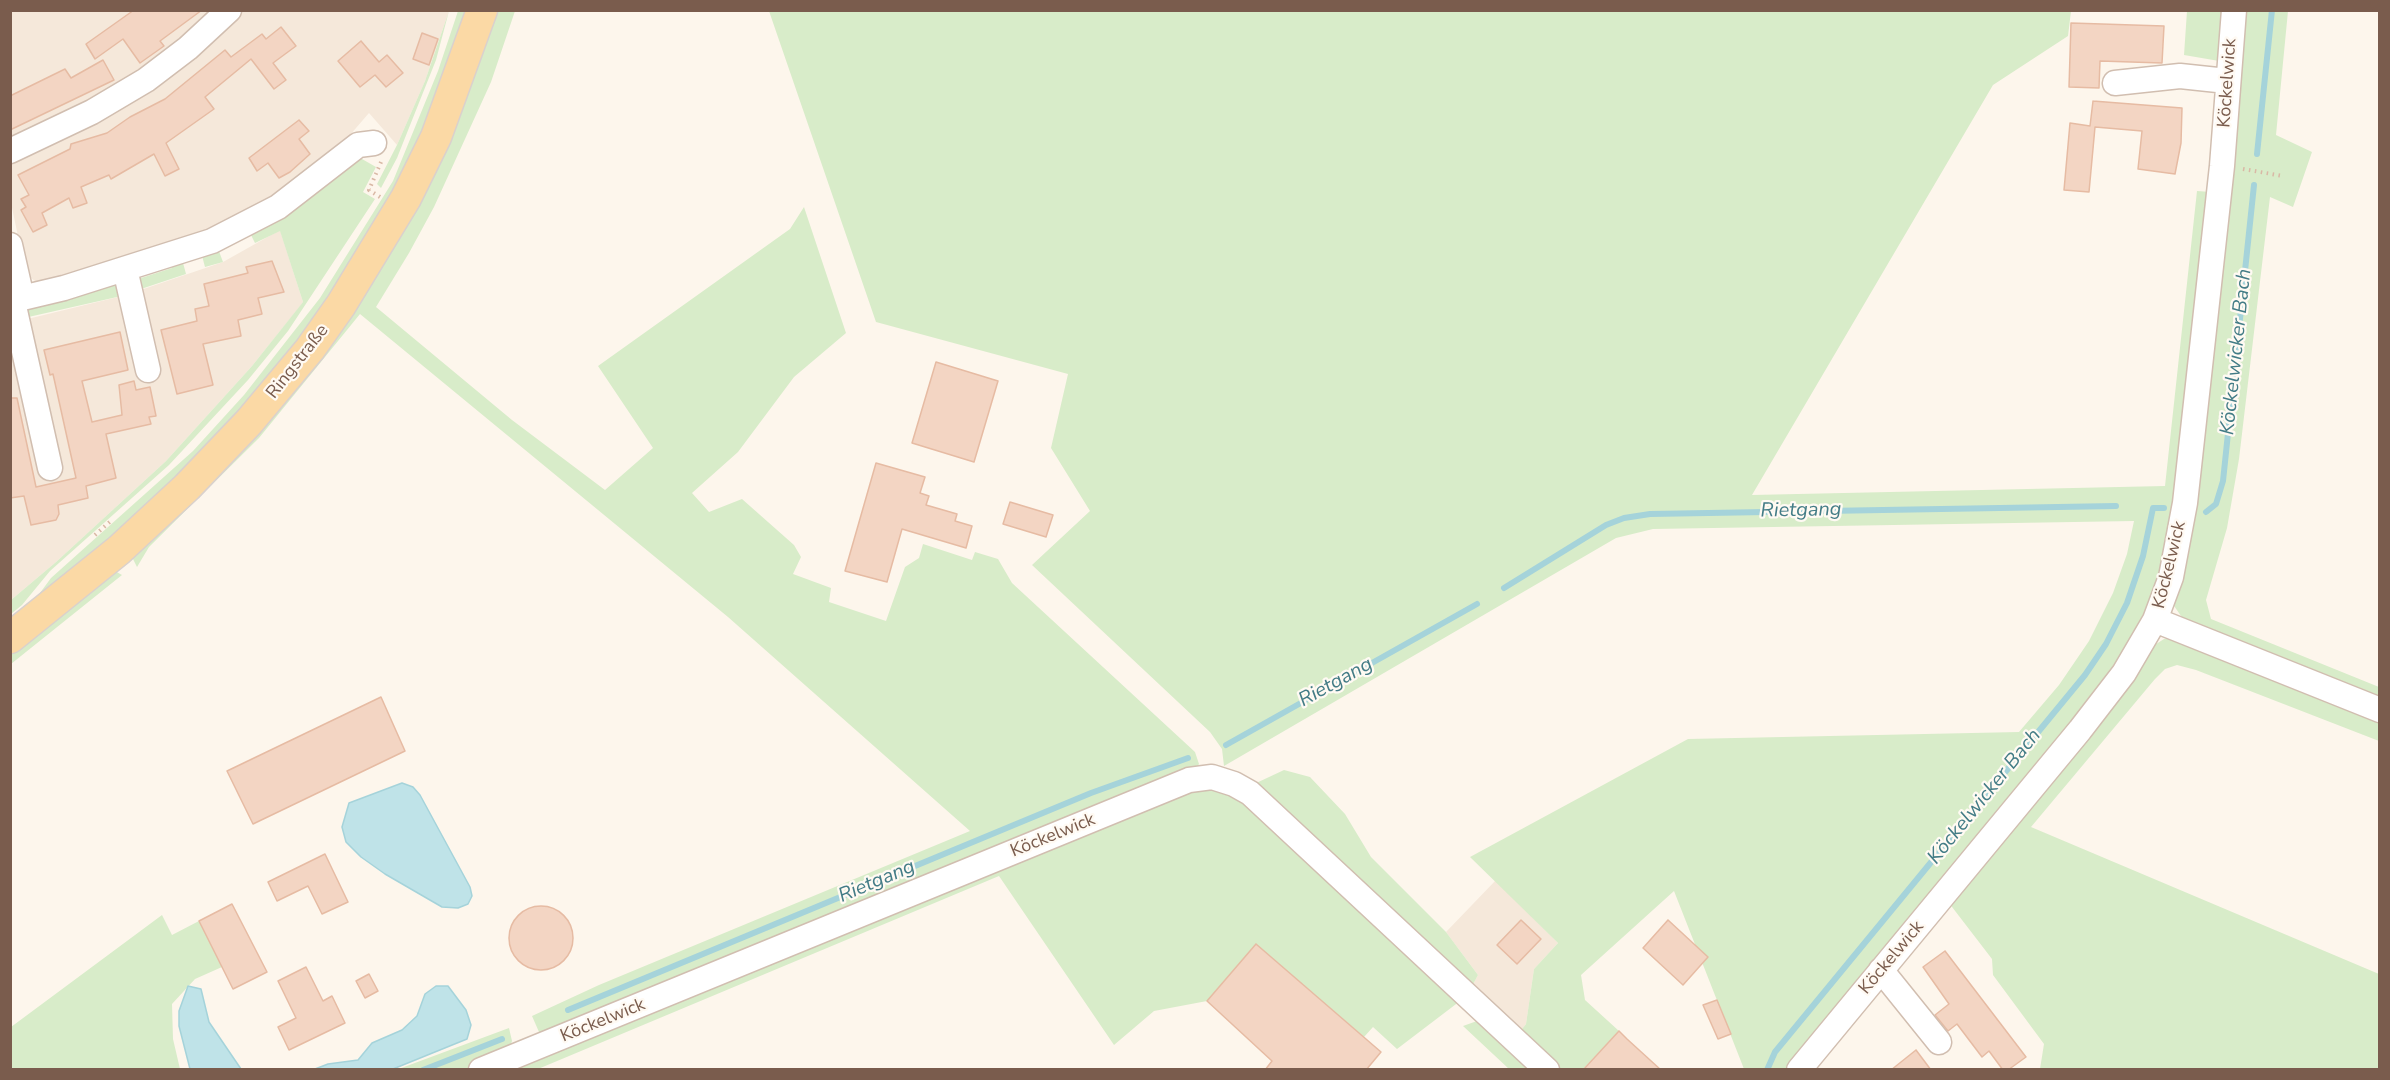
<!DOCTYPE html>
<html>
<head>
<meta charset="utf-8">
<style>
	body { margin:0 }
	#map { position:relative; width:2390px; height:1080px; overflow:hidden; background:#fdf6ec; font-family:"Nunito Sans",sans-serif }
	canvas { display:block }
	.frame { position:absolute; inset:0; border:12px solid #7a5c4d; pointer-events:none }
</style>
</head>
<body>
<div id="map">
<canvas width="2390" height="1080"></canvas>
<div class="frame"></div>
</div>
<script>
const ctx = document.querySelector('canvas').getContext('2d');
ctx.lineJoin = 'round';
function paint(path, color) {
  ctx.fillStyle = color;
  ctx.fill(path, 'evenodd');
}
function shape(rows) {
  const path = new Path2D();
  for (const r of rows) {
    if (r.length === 3) {
      path.moveTo(r[0] + r[2], r[1]);
      path.arc(r[0], r[1], r[2], 0, 2 * Math.PI);
      continue;
    }
    path.moveTo(r[0], r[1]);
    for (let i = 2; i < r.length; i += 2) path.lineTo(r[i], r[i + 1]);
  }
  return path;
}
function trace(path, color, width, dash) {
  ctx.strokeStyle = color;
  ctx.lineWidth = width;
  ctx.lineCap = dash ? 'butt' : 'round';
  ctx.setLineDash(dash || []);
  ctx.stroke(path);
}
function label(font, color, halo, rows, align = 'center') {
  ctx.font = font + ' "Nunito Sans",sans-serif';
  ctx.lineWidth = 4.5;
  ctx.setLineDash([]);
  ctx.textBaseline = 'middle';
  ctx.strokeStyle = halo;
  ctx.fillStyle = color;
  for (const [text, x, y, turn = 0] of rows) {
    ctx.save();
    ctx.translate(x, y);
    ctx.rotate((+turn || 0) * Math.PI / 180);
    ctx.textAlign = isNaN(turn) ? turn : align;
    if (halo) ctx.strokeText(text, 0, 0);
    ctx.fillText(text, 0, 0);
    ctx.restore();
  }
}
const residential = shape([
	[10,11,216,11,133,78,11,141],
	[242,11,449,11,425,81,397,145,369,113,330,158,275,200,213,233,40,285,26,274,11,203,10,167,14,161,228,26],
	[280,230,303,302,301,305,252,366,166,461,56,562,11,600,11,323,126,295,223,262],
	[1496,880,1558,943,1534,969,1526,1024,1519,1033,1470,990,1478,975,1446,932]
]);
const green = shape([
	[1805,10,2071,11,2068,36,1993,85,1752,495,2165,486,2197,191,2211,192,2169,555,2133,646,1792,1069,1744,1069,1674,891,1581,975,1585,1000,1619,1031,1583,1069,1556,1069,1519,1033,1526,1024,1534,969,1558,943,1470,857,1688,739,2019,732,2059,685,2089,641,2113,593,2127,554,2134,521,1653,529,1616,538,1224,766,1222,749,1210,732,1032,565,1090,511,1051,448,1068,374,876,322,769,11],
	[449,11,436,60,397,158,381,188,377,184,397,145,425,81],
	[458,11,471,11,403,183,315,327,184,477,11,622,37,597,51,578,193,451,244,395,320,298,393,181,438,71],
	[491,11,515,11,491,82,434,207,409,253,376,307,512,420,605,490,653,448,598,366,790,229,804,207,846,333,794,377,738,452,692,493,709,512,742,499,794,545,801,557,793,574,831,588,829,602,886,621,905,567,919,558,923,544,972,560,975,552,998,559,1012,583,1195,752,1199,764,1194,773,546,1037,539,1032,532,1016,599,985,970,831,728,617,360,314,259,438,149,547,137,567,133,559,133,550,328,342],
	[2187,11,2230,11,2225,62,2184,55],
	[2247,11,2288,11,2276,135,2312,152,2293,207,2270,197,2239,459,2227,528,2206,600,2211,619,2379,687,2379,704,2188,626,2172,603,2232,156],
	[352,159,362,159,376,167,363,192,375,199,288,331,248,380,169,465,50,571,22,605,11,614,11,600,56,562,166,461,252,366,303,302,280,231,255,243,251,235,263,229,261,224],
	[217,246,223,262,205,267,201,252],
	[182,259,186,274,138,290,138,279,172,268,171,263],
	[118,284,126,295,24,318,24,309],
	[115,571,122,575,11,664,11,651],
	[2178,637,2379,716,2379,741,2196,670,2177,665,2165,669,2155,679,2031,827,2379,974,2379,1069,2040,1069,2044,1044,1993,975,1992,959,1949,903,2153,646,2164,639],
	[1284,770,1310,777,1345,814,1371,857,1446,932,1478,975,1470,990,1252,785],
	[1225,786,1464,998,1397,1049,1373,1027,1364,1037,1256,945,1207,1001,1154,1011,1114,1045,999,876,538,1069,508,1070,1174,792],
	[162,915,172,935,199,921,222,967,195,979,172,1004,173,1039,180,1069,11,1069,11,1027],
	[1477,1021,1538,1069,1509,1069,1463,1026],
	[509,1028,512,1041,508,1053,466,1069,396,1070]
]);
const water = shape([
	[402,783,413,787,420,795,470,887,472,896,468,904,458,908,442,907,385,874,361,857,346,842,342,827,349,803,402,783],
	[188,986,201,989,209,1022,241,1069,190,1069,179,1026,179,1011,188,986],
	[436,986,448,986,466,1010,471,1025,467,1039,393,1069,315,1069,328,1064,358,1060,372,1043,402,1030,417,1016,425,994,436,986]
]);
const stream = shape([
	[2257,154,2272,10],
	[2206,512,2216,504,2223,481,2254,185],
	[1504,588,1606,525,1624,518,1650,514,2116,506],
	[1226,745,1477,604],
	[568,1010,1091,793,1188,758],
	[423,1070,502,1039],
	[1767,1070,1775,1052,2085,675,2106,644,2127,603,2143,556,2153,508,2164,508]
]);
const building = shape([
	[134,10,202,10,160,41,164,46,140,63,123,39,95,59,86,44,134,10],
	[2071,23,2164,26,2162,63,2100,61,2099,88,2069,87,2071,23],
	[281,27,296,46,273,63,286,80,274,89,251,59,205,97,214,109,166,143,179,169,165,176,154,154,111,179,109,175,81,187,87,203,73,208,69,198,42,213,47,225,33,232,21,210,26,207,21,199,29,195,18,175,70,149,71,144,107,133,130,117,165,99,225,50,231,57,262,34,266,39,281,27],
	[422,33,438,39,429,65,413,59,422,33],
	[361,41,379,62,387,55,403,73,386,87,375,75,360,87,338,61,361,41],
	[103,60,114,80,10,130,10,96,65,69,71,78,103,60],
	[2093,101,2182,108,2181,143,2175,174,2138,169,2142,131,2095,127,2089,192,2064,190,2070,123,2090,126,2093,101],
	[299,120,309,131,299,139,310,154,290,172,279,178,268,163,257,171,249,158,299,120],
	[272,261,284,292,258,298,262,314,238,320,241,336,203,344,213,385,177,394,161,330,197,321,195,309,209,306,204,284,248,273,246,267,272,261],
	[120,332,128,370,82,381,92,422,122,415,119,385,134,381,136,390,150,387,156,416,149,417,151,424,106,434,116,478,86,486,88,498,58,505,59,514,56,520,31,525,24,496,10,498,10,398,17,398,36,487,76,478,53,374,50,375,44,350,120,332],
	[936,362,998,381,974,462,912,443,936,362],
	[876,463,925,477,920,493,929,496,926,505,957,514,955,521,972,526,966,548,902,529,887,582,845,571,876,463],
	[1010,502,1053,515,1046,537,1003,524,1010,502],
	[381,697,405,751,253,824,227,771,381,697],
	[325,854,348,902,322,914,308,886,277,901,268,882,325,854],
	[232,904,267,972,233,989,199,921,232,904],
	[541,938,32],
	[1521,920,1541,939,1517,964,1497,945,1521,920],
	[1668,920,1708,957,1683,985,1643,948,1668,920],
	[1256,944,1381,1052,1366,1070,1265,1070,1272,1061,1207,1001,1256,944],
	[1945,951,2026,1057,2008,1070,2003,1070,1989,1051,1982,1057,1957,1024,1948,1031,1935,1015,1949,1004,1923,967,1945,951],
	[306,967,323,1001,332,996,345,1023,289,1050,278,1027,296,1018,278,981,306,967],
	[369,974,378,991,365,998,356,981,369,974],
	[1717,1000,1731,1034,1718,1039,1703,1005,1717,1000],
	[1619,1031,1627,1039,1661,1070,1583,1070,1619,1031],
	[1916,1050,1931,1070,1891,1070,1916,1050]
]);
const path = shape([
	[2243,169,2283,176],
	[380,197,369,190,381,162],
	[95,535,112,520]
]);
const minor = shape([
	[2115,83,2180,76,2227,81],
	[10,151,92,112,146,80,188,48,229,10],
	[10,245,22,298],
	[125,269,148,370],
	[10,306,22,298,64,288,212,241,278,207,358,145,374,143],
	[14,306,50,468],
	[2155,620,2380,710],
	[1881,970,1939,1042],
	[481,1070,1189,780,1212,777,1234,784,1250,793,1547,1070],
	[1799,1070,2080,730,2124,673,2155,620,2171,577,2185,503,2222,166,2234,10]
]);
const major = shape([
	[10,638,119,550,187,487,249,422,310,349,341,305,406,198,436,137,482,10]
]);
const streetNames = [
	["Köckelwick",2228,83,-86],
	["Ringstraße",298,362,-52],
	["Köckelwick",2170,565,-76],
	["Köckelwick",1053,836,-22],
	["Köckelwick",1892,958,-50],
	["Köckelwick",603,1021,-22]
];
const waterNames = [
	["Köckelwicker Bach",2237,352,-84],
	["Rietgang",1801,511,-1],
	["Rietgang",1336,683,-29],
	["Köckelwicker Bach",1985,797,-51],
	["Rietgang",877,882,-23]
];
paint(residential, '#f5e8da');
paint(green, '#d8ecc9');
paint(water, '#bfe3e8');
trace(water, '#a5d3da', 1.5);
trace(stream, '#a5d3da', 6);
paint(building, '#f3d5c3');
trace(building, '#e6bba3', 1.5);
trace(minor, '#d1beb0', 27);
trace(major, '#dad1cd', 33);
trace(path, '#d9b8a5', 4, [1.5, 4.5]);
trace(minor, '#fff', 24);
trace(major, '#fbd9a5', 30);
label('18px', '#7a5c4d', '#fffaf3', streetNames);
label('italic 20px', '#437c86', '#fffaf3', waterNames);
</script>
</body>
</html>
